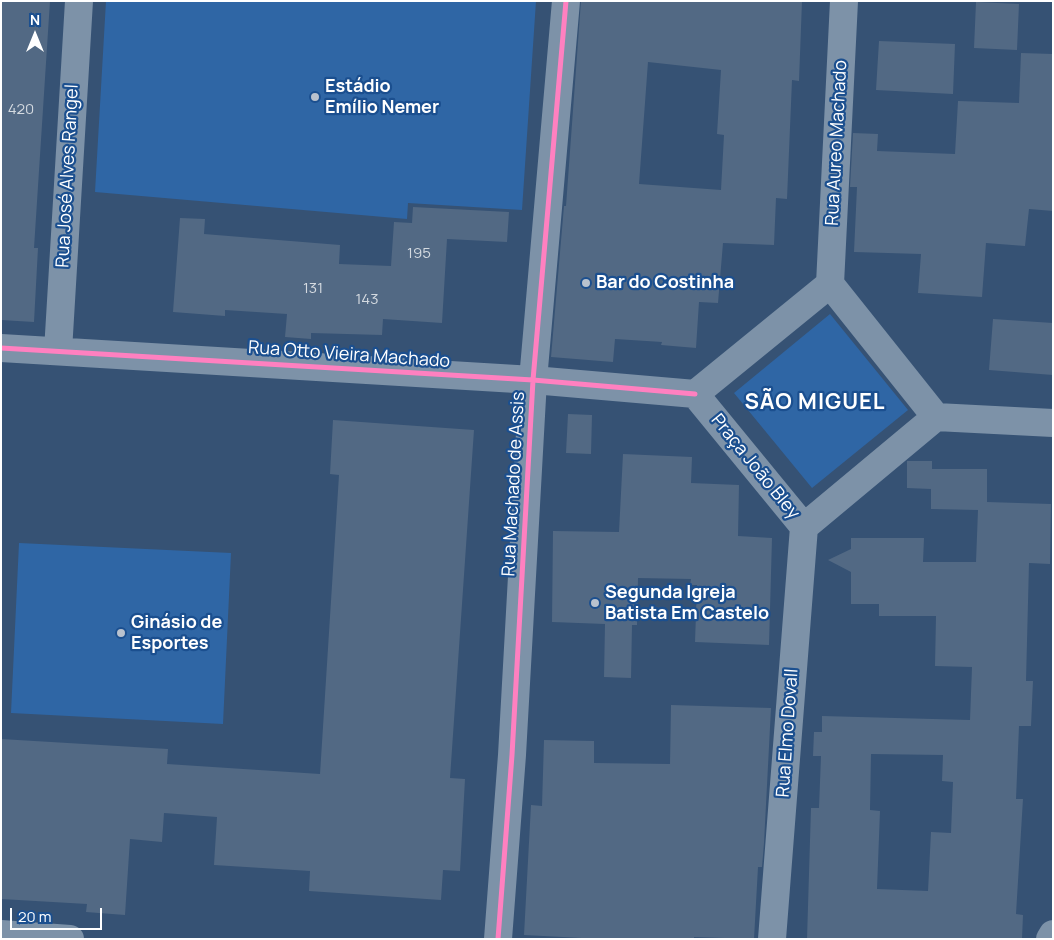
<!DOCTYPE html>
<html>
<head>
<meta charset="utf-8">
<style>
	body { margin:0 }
	#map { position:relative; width:1054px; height:940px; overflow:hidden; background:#365274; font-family:Manrope,sans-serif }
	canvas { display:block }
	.frame { position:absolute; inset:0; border:2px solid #fff; pointer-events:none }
	.north { position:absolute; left:10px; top:10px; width:50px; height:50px; -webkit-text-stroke:4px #1b4f8f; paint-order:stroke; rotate:0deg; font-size:14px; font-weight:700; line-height:20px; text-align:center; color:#fff }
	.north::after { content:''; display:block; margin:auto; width:18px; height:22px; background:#fff; clip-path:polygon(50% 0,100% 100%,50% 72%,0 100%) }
	.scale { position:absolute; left:10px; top:908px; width:92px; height:22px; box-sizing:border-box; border:2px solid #fff; border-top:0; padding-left:6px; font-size:15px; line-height:18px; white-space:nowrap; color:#fff; -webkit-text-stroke:4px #1b4f8f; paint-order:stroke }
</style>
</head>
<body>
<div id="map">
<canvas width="1054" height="940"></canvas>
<div class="frame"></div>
<div class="north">N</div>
<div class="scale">20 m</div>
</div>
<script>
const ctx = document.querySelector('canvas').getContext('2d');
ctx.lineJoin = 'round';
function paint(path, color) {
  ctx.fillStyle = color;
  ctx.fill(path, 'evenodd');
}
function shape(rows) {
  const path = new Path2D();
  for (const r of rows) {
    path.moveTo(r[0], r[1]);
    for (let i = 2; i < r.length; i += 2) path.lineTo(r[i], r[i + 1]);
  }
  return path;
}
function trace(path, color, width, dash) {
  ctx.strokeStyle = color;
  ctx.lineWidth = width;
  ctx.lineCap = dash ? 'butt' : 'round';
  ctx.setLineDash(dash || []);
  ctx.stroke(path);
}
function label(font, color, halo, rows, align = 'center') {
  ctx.font = font + ' Manrope,sans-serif';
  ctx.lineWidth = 4.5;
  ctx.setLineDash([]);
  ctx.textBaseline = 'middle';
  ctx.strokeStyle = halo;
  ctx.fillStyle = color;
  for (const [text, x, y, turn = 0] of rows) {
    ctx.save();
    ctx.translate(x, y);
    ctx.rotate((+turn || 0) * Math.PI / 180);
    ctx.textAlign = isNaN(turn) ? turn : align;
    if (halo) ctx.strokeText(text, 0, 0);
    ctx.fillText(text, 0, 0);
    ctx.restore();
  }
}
const green = shape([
	[106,1,536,1,522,210,408,203,407,219,95,192],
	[830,314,908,410,812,488,734,393],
	[19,543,231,553,223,724,11,713]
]);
const building = shape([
	[1,1,50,1,34,248,38,248,34,322,1,320],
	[581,1,802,1,799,81,792,80,787,199,776,198,774,245,723,243,718,303,699,302,696,348,661,345,662,342,615,339,613,362,551,357,564,206,566,206],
	[648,62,721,70,717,134,724,135,721,190,639,184],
	[976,2,1019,4,1017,50,974,48],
	[879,41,955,44,953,94,876,90],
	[1021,53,1053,54,1053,211,1029,209,1025,246,986,243,982,297,918,293,921,254,854,252,857,187,850,187,853,133,878,134,877,151,955,154,958,101,1019,103],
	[413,207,509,212,507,242,447,239,442,323,383,319,382,335,311,333,311,339,285,337,287,314,225,310,225,316,173,312,180,218,205,219,204,234,340,245,339,264,391,266,394,222,412,223],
	[993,319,1053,323,1053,375,989,370],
	[568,414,592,415,591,454,566,453],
	[333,420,474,430,450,778,465,779,460,871,443,870,441,900,309,891,310,871,214,865,217,817,164,813,162,842,130,839,125,915,86,912,87,904,1,899,1,739,168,749,167,764,320,774,339,475,330,474],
	[623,454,692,457,691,483,739,485,738,536,772,538,769,645,695,642,697,585,690,585,691,579,638,578,637,625,632,625,631,678,604,677,605,624,552,622,553,531,619,532],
	[907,461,932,461,932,469,987,469,987,502,1051,504,1050,564,1029,563,1026,681,1033,681,1031,726,1019,726,1016,799,1023,799,1016,914,1023,915,1022,939,807,939,811,808,819,808,821,756,813,756,814,732,822,732,822,716,970,720,972,667,935,666,936,616,879,616,879,604,851,604,851,572,828,560,851,549,851,538,924,538,923,562,976,562,978,510,931,509,931,489,907,488],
	[871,754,943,755,942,781,953,782,951,833,931,832,928,891,877,889,880,811,870,810],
	[671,705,771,708,764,843,762,867,758,867,754,939,694,937,694,939,601,939,524,935,531,805,542,806,544,740,594,741,594,763,670,764]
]);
const street = shape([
	[830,284,936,417,804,527,695,394,830,284],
	[830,284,844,1],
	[1,348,533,380,695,394],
	[58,351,79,1],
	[936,417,1053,423],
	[1,934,70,939],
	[498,939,512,755,533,380,566,1],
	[772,939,804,527],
	[1050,939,1053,934]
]);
const cycleway = shape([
	[1,348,533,380,695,394],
	[498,939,512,755,533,380,566,1]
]);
const markers = [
	[315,97,5,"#b9c2ce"],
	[586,283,5,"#b9c2ce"],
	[595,603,5,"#b9c2ce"],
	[121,633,5,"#b9c2ce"]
];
const numberNames = [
	["420",21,110],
	["195",419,254],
	["131",313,289],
	["143",367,300]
];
const poiNames = [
	["Estádio",325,87],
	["Emílio Nemer",325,108],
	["Bar do Costinha",596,283],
	["Segunda Igreja",605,593],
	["Batista Em Castelo",605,614],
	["Ginásio de",131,623],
	["Esportes",131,644]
];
const streetNames = [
	["Rua Aureo Machado",837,143,-87],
	["Rua José Alves Rangel",68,176,-87],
	["Rua Otto Vieira Machado",349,355,4],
	["Praça João Bley",755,467,51],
	["Rua Machado de Assis",514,484,-87],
	["Rua Elmo Dovall",788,733,-86]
];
const districtNames = [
	["SÃO MIGUEL",815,403]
];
paint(green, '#2f66a5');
paint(building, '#526984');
trace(street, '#7d92a8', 28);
trace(cycleway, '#ff80c0', 5);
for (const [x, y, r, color] of markers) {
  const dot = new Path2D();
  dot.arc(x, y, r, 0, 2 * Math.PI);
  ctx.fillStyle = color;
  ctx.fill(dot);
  trace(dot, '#1b4f8f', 2);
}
label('15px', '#d4dae0', null, numberNames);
label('bold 18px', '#fff', '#1b4f8f', poiNames, 'left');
label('18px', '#fff', '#1b4f8f', streetNames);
ctx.letterSpacing = '1px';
label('bold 22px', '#fff', '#1b4f8f', districtNames);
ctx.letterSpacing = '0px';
</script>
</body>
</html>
